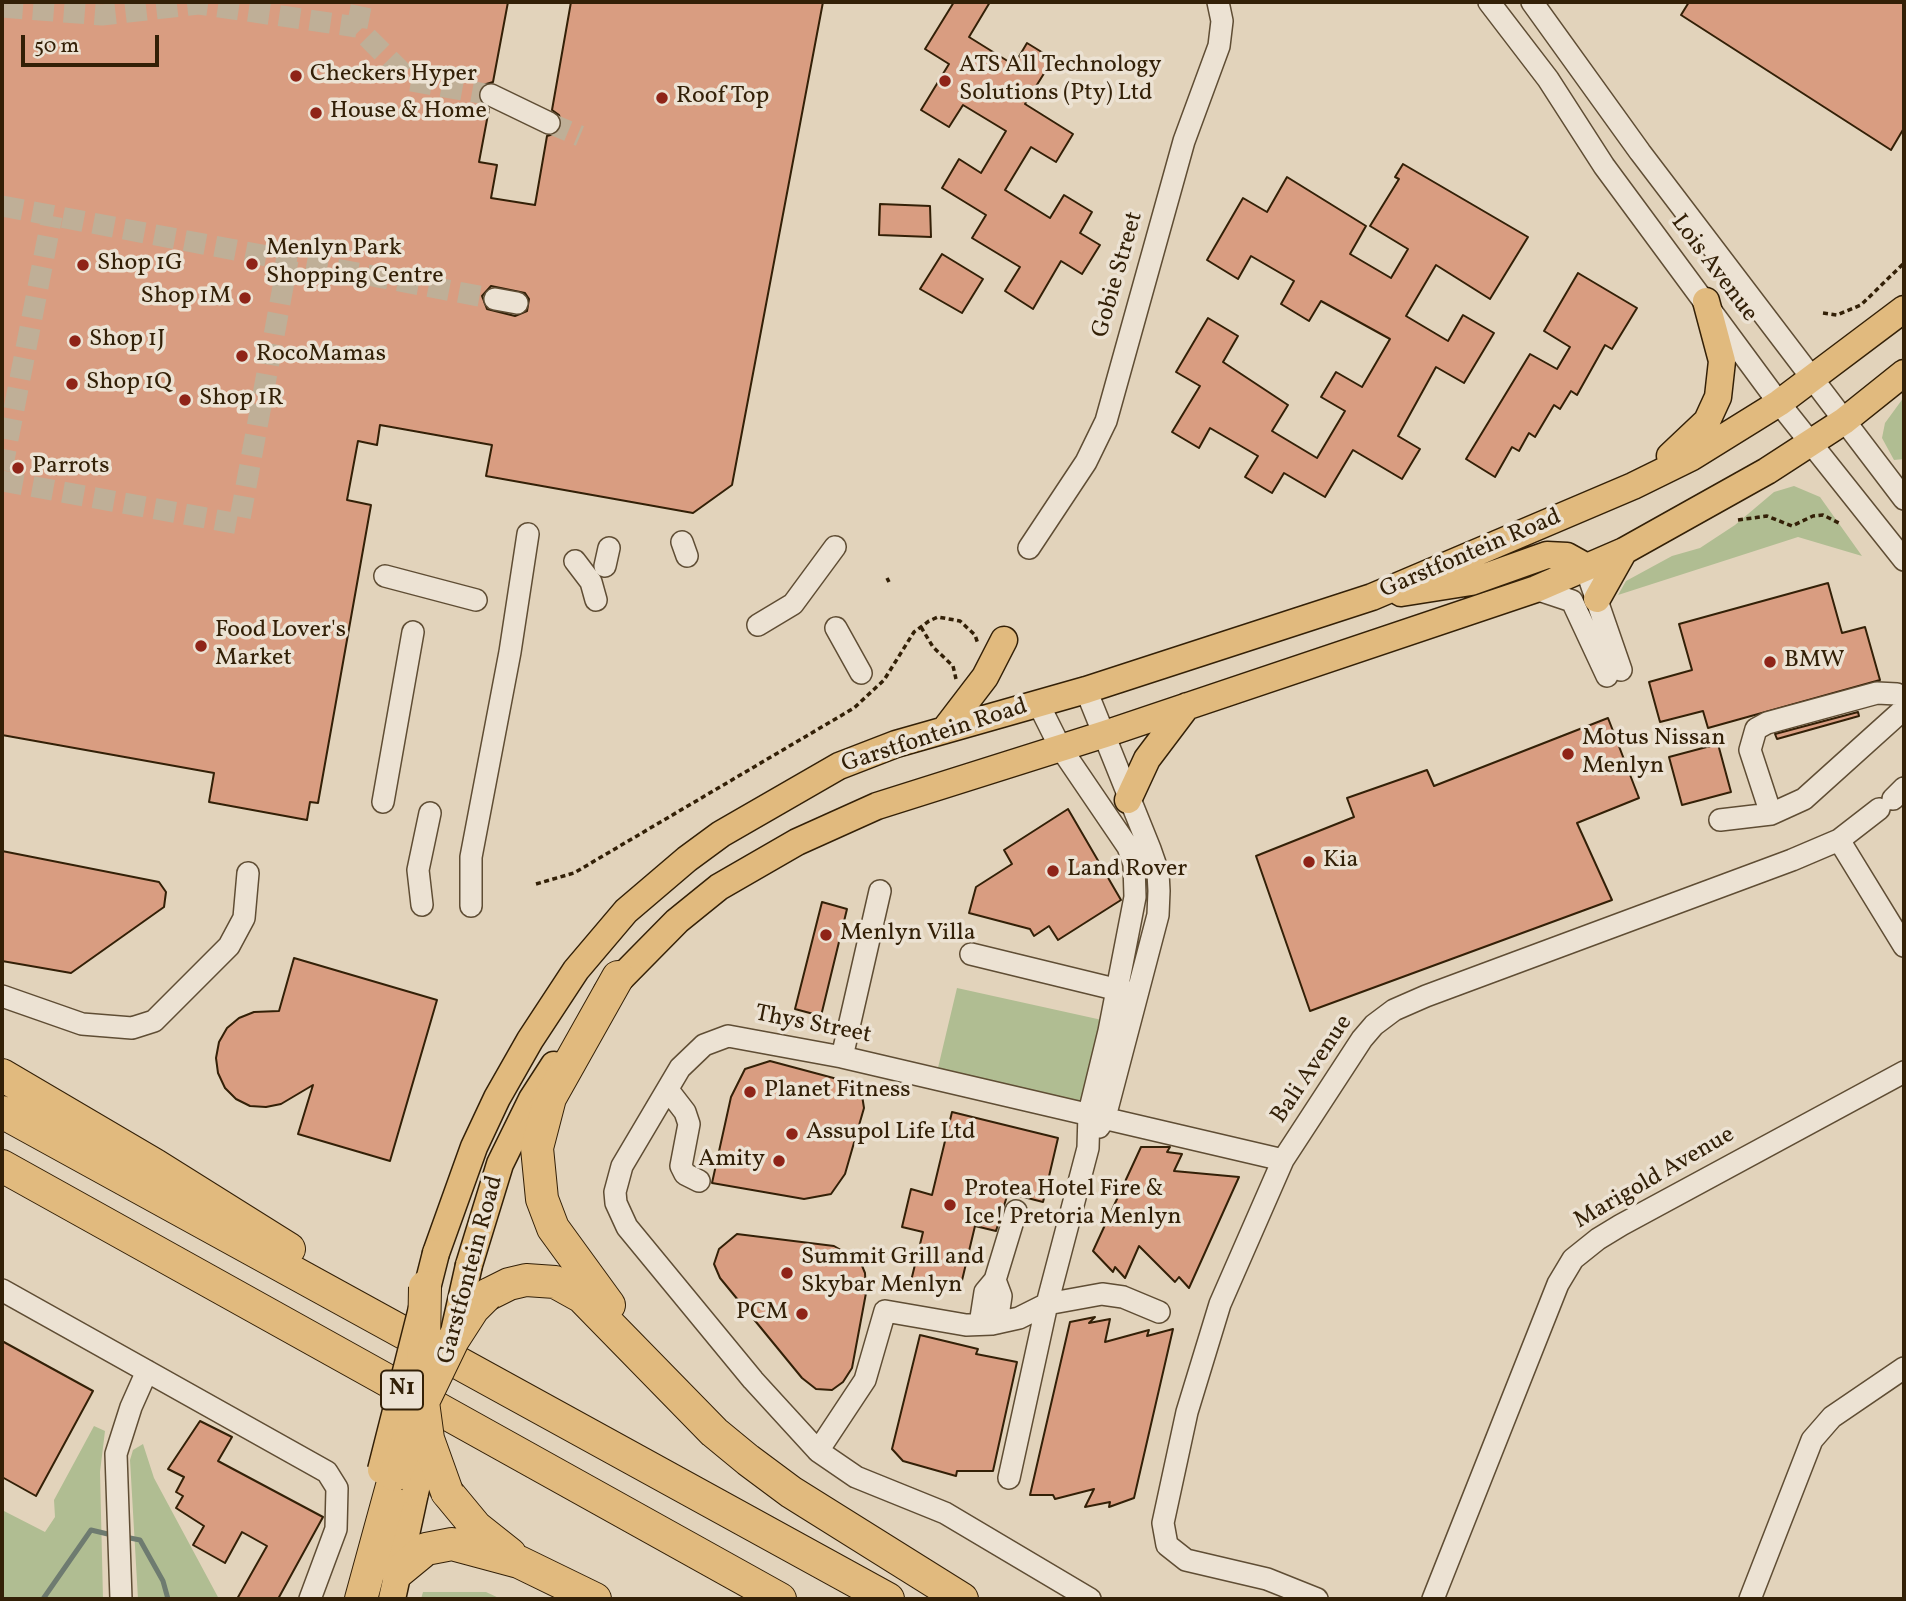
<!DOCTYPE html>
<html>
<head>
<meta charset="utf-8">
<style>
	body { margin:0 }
	#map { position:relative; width:1906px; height:1601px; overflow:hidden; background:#e2d3bb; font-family:Vollkorn,serif }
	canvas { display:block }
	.frame { position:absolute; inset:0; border:4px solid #332007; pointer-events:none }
	.scale { position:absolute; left:21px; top:35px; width:138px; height:32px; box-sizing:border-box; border:4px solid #332007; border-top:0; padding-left:9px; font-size:21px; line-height:24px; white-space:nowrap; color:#332007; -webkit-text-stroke:5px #ece2d3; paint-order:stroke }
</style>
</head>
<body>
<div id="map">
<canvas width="1906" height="1601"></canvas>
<div class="frame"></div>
<div class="scale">50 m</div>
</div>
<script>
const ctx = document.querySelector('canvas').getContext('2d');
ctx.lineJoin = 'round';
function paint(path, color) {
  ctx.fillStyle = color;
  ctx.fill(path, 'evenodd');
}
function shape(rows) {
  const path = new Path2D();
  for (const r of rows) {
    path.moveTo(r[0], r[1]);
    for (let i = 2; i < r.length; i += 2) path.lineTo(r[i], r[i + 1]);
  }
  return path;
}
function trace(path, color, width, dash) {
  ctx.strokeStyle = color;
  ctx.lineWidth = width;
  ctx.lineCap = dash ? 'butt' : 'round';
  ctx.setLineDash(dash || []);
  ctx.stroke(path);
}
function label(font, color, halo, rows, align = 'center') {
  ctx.font = font + ' Vollkorn,serif';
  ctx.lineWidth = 7;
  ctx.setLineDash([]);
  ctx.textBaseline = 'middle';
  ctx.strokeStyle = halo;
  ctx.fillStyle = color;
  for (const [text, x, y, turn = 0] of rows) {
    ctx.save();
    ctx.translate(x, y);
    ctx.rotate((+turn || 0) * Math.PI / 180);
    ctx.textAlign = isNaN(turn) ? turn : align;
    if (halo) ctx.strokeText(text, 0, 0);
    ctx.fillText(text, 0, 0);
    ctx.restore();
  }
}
const green = shape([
	[1904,397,1904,459,1894,460,1882,438,1885,423],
	[1794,486,1820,497,1862,556,1798,537,1618,595,1626,581,1672,556,1700,548,1735,525,1774,492],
	[957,988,1111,1022,1082,1105,937,1072],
	[94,1426,105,1431,100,1472,103,1599,2,1599,2,1510,45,1532,55,1517,54,1500],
	[143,1444,154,1478,219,1599,138,1599,130,1460,133,1450],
	[423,1592,486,1592,501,1599,421,1599]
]);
const stream = shape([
	[125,1537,140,1540,163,1581,168,1599],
	[43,1599,91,1530,112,1535]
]);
const building = shape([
	[2,2,508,2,493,82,483,85,478,95,481,103,489,109,479,162,497,165,491,198,535,205,547,136,557,133,562,123,559,115,552,110,571,2,823,2,732,485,693,513,486,476,492,445,380,425,377,445,358,441,347,500,371,505,318,803,310,802,307,820,209,802,214,773,2,735,2,2],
	[491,286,525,293,529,299,527,311,515,316,487,309,482,296,491,286],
	[954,2,990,2,969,37,1014,65,1027,43,1053,59,1025,104,1073,134,1056,162,1031,147,1005,190,1050,218,1064,195,1092,212,1080,233,1100,245,1082,274,1061,261,1033,309,1005,291,1020,267,972,238,986,215,942,188,959,159,981,173,1006,131,963,105,949,127,921,110,949,64,925,49,954,2],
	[1689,2,1904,2,1904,128,1891,150,1681,15,1689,2],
	[1403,164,1528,237,1490,299,1436,265,1406,316,1448,341,1463,315,1494,333,1464,383,1436,367,1398,436,1420,449,1402,479,1353,450,1325,497,1284,473,1272,493,1245,477,1258,456,1210,428,1199,448,1172,432,1200,386,1176,372,1208,318,1238,336,1223,362,1288,405,1272,431,1317,458,1345,411,1321,397,1336,372,1362,387,1390,339,1321,301,1309,321,1281,304,1294,281,1251,256,1238,279,1207,260,1243,198,1267,212,1287,177,1366,226,1350,254,1391,278,1408,249,1370,226,1399,179,1395,177,1403,164],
	[880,204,930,206,931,237,879,235,880,204],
	[942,254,983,279,962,313,920,289,942,254],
	[1578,273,1637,308,1612,349,1605,345,1577,395,1571,391,1560,409,1554,405,1535,437,1529,433,1519,451,1512,447,1495,477,1466,459,1530,354,1557,369,1570,347,1544,331,1578,273],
	[1828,583,1842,633,1865,627,1880,680,1708,728,1703,711,1660,722,1649,682,1692,670,1679,624,1828,583],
	[1858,712,1859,716,1777,739,1775,734,1858,712],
	[1608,718,1639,798,1577,823,1612,900,1310,1011,1256,856,1354,817,1347,798,1427,770,1434,786,1608,718],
	[1718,744,1731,792,1682,805,1669,757,1718,744],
	[1068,809,1121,900,1058,940,1049,926,1034,936,1030,929,969,913,976,887,1012,864,1004,850,1068,809],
	[2,851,159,882,166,892,164,907,71,973,2,961,2,851],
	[822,902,847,909,821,1016,795,1009,822,902],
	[294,958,437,1000,390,1161,298,1134,313,1085,281,1104,266,1107,250,1106,236,1099,225,1088,218,1073,216,1058,219,1042,227,1028,239,1018,254,1012,279,1011,294,958],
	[770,1061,841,1080,861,1089,864,1108,845,1174,831,1194,804,1199,712,1183,731,1097,745,1069,770,1061],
	[952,1112,1058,1138,1043,1202,1008,1193,996,1231,975,1226,959,1293,911,1281,923,1232,902,1227,911,1189,932,1195,952,1112],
	[1141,1147,1170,1147,1167,1152,1182,1154,1174,1171,1239,1177,1189,1288,1179,1277,1175,1282,1139,1246,1125,1278,1115,1267,1113,1272,1093,1251,1141,1147],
	[737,1234,834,1246,860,1261,865,1273,866,1293,852,1368,843,1382,832,1390,816,1389,802,1378,720,1278,714,1264,719,1249,737,1234],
	[1095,1317,1089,1323,1110,1319,1105,1342,1149,1330,1147,1336,1173,1329,1134,1498,1109,1507,1110,1502,1085,1507,1094,1489,1055,1499,1053,1495,1030,1495,1070,1322,1095,1317],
	[920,1335,978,1349,976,1354,1017,1362,993,1471,957,1471,956,1476,903,1461,892,1449,920,1335],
	[2,1341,93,1391,36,1496,2,1477,2,1341],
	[200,1421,232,1437,218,1461,323,1517,278,1599,237,1599,267,1546,242,1532,225,1563,193,1545,204,1526,176,1508,183,1496,176,1492,184,1477,168,1469,200,1421]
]);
const minorTunnel = shape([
	[2,7,102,15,199,4,357,27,411,81,491,95],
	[357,27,362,2],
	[549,123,580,136],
	[2,206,495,299],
	[2,470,52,216],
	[2,481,239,524,288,260]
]);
const path = shape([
	[1823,313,1837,315,1861,305,1904,263],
	[1738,520,1767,516,1792,526,1813,516,1823,515,1841,524],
	[887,578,889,582],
	[921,627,933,647,953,666,956,679],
	[536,884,574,873,854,708,884,680,914,632,929,621,938,617,960,621,975,635,978,644]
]);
const minor = shape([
	[1489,2,1548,79,1604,166,1779,403,1904,560],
	[1532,2,1640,152,1904,499],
	[491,95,549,123],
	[495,299,517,303],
	[682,542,687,556],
	[1029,548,1086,462,1106,421,1184,141,1219,46,1222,21,1218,2],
	[575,561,591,582,596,600],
	[605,566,609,548],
	[1585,566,1621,670],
	[385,576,476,600],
	[1536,589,1572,601,1607,676],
	[758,625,793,604,835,547],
	[836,628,861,673],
	[1086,690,1150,849,1158,872,1159,891,1158,915,1105,1117,1099,1127],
	[1893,799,1904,788],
	[383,802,413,632],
	[1771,814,1750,750,1756,729,1767,723,1877,693,1897,694,1904,698],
	[1720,820,1771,814,1804,799,1904,709],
	[1839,840,1904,946],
	[422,905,418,870,430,813],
	[471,906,471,857,510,652,528,534],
	[971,954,1131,993],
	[2,996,82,1024,132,1028,154,1021,229,946,244,918,248,873],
	[842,1057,880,891],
	[668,1090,685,1112,689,1124,681,1166,685,1174,699,1181],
	[995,1280,1001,1296,997,1323],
	[2,1290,327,1472,337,1488,336,1529,310,1599],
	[980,1324,985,1292,995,1280,1016,1211],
	[818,1451,865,1380,885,1311,966,1325,992,1324,1019,1318,1047,1304,1102,1294,1123,1297,1159,1312],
	[1009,1478,1047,1304,1088,1148,1089,1113,1109,1031,1135,897,1134,864,1128,847,1060,747,1038,703],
	[121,1599,116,1454,131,1407,147,1371],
	[1090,1599,945,1513,856,1477,818,1451,753,1380,627,1227,616,1203,615,1192,622,1166,680,1068,704,1045,728,1036,842,1057,1283,1160],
	[1317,1599,1267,1579,1186,1560,1167,1545,1163,1523,1187,1412,1220,1304,1283,1160,1362,1039,1374,1025,1394,1010,1426,996,1792,860,1839,840,1879,809],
	[1433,1599,1558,1284,1573,1259,1598,1239,1621,1225,1904,1072],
	[1750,1599,1812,1440,1832,1417,1904,1368]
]);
const major = shape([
	[1670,456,1707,421,1718,397,1722,361,1706,301],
	[1401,593,1471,582,1547,555,1567,556,1585,566],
	[1597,599,1624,551],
	[946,728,985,677,1004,640],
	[1128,800,1147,759,1187,706],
	[607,992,677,921,719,887,797,842,877,806,1105,734,1536,589,1624,551,1767,471,1844,421,1904,373],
	[436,1253,474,1147,497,1098,530,1040,576,970,626,911,687,859,721,834,839,766,896,744,1086,690,1372,597,1633,486,1692,457,1779,403,1904,309],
	[469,1265,500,1164,532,1099,554,1065],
	[392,1599,415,1493]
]);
const highway = shape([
	[2,1075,155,1165,289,1249],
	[2,1112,888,1599],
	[2,1166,780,1599],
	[487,1295,509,1284,526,1280,555,1282,582,1297,714,1432,748,1460,791,1492,962,1599],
	[609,1305,553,1228,542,1199,537,1148,550,1098,618,977],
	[447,1492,476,1527,510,1554],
	[398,1572,426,1549,452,1544,519,1562,595,1599],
	[361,1599,395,1475]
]);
const majorBridge = shape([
	[454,1332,469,1265],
	[381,1470,436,1253],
	[415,1493,429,1434]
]);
const highwayBridge = shape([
	[425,1287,423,1402,428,1439,447,1492],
	[395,1475,423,1402,453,1340,473,1309,487,1295]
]);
const markers = [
	[296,76,7,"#8f2418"],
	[945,81,7,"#8f2418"],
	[662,98,7,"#8f2418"],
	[316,113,7,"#8f2418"],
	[252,264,7,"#8f2418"],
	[83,265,7,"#8f2418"],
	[245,298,7,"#8f2418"],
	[75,341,7,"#8f2418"],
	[242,356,7,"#8f2418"],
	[72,384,7,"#8f2418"],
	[185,400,7,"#8f2418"],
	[18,468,7,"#8f2418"],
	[201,646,7,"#8f2418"],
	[1770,662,7,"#8f2418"],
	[1568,754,7,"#8f2418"],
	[1309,862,7,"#8f2418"],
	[1053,871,7,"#8f2418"],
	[826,935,7,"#8f2418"],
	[750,1092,7,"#8f2418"],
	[792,1134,7,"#8f2418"],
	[779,1161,7,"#8f2418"],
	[950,1205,7,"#8f2418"],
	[787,1273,7,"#8f2418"],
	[802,1314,7,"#8f2418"]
];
const shields = [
	[402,1390,42]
];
const shieldNames = [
	["N1",402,1390]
];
const poiNames = [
	["ATS All Technology",959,67],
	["Solutions (Pty) Ltd",959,95],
	["Checkers Hyper",310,76],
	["Roof Top",676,98],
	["House & Home",330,113],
	["Menlyn Park",266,250],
	["Shopping Centre",266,278],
	["Shop 1G",97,265],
	["Shop 1M",231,298,"right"],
	["Shop 1J",89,341],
	["RocoMamas",256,356],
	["Shop 1Q",86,384],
	["Shop 1R",199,400],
	["Parrots",32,468],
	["Food Lover's",215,632],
	["Market",215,660],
	["BMW",1784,662],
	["Motus Nissan",1582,740],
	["Menlyn",1582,768],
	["Kia",1323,862],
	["Land Rover",1067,871],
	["Menlyn Villa",840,935],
	["Planet Fitness",764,1092],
	["Assupol Life Ltd",806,1134],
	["Amity",765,1161,"right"],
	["Protea Hotel Fire &",964,1191],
	["Ice! Pretoria Menlyn",964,1219],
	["Summit Grill and",801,1259],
	["Skybar Menlyn",801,1287],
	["PCM",788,1314,"right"]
];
const streetNames = [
	["Lois Avenue",1713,269,53],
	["Gobie Street",1119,275,-74],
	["Garstfontein Road",1471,555,-23],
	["Garstfontein Road",935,737,-18],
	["Thys Street",813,1026,11],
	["Bali Avenue",1313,1070,-56],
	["Marigold Avenue",1655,1179,-30],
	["Garstfontein Road",472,1270,-75]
];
paint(green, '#b0bd92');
trace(stream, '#6e7b70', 5);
paint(building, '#d99d81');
trace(building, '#332007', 2);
trace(minorTunnel, '#bfaf97', 21, [21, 10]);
trace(minor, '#5f4d34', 24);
trace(major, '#332007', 29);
trace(highway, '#332007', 34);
trace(path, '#332007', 3.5, [5, 3.5]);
trace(minor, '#ece2d3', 21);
trace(major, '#e1ba7e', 26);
trace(highway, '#e1ba7e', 32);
trace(majorBridge, '#332007', 29, []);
trace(highwayBridge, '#332007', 34, []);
trace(majorBridge, '#e1ba7e', 26);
trace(highwayBridge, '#e1ba7e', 32);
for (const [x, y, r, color] of markers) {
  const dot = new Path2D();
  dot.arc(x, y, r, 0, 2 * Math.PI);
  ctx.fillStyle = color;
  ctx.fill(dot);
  trace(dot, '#ece2d3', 2.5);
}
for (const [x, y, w] of shields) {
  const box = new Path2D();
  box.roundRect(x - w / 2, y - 19.5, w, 39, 5);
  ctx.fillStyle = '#ece2d3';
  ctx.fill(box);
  trace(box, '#332007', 2);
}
label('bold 23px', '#332007', null, shieldNames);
label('24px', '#332007', '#ece2d3', poiNames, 'left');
label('24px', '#332007', '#ece2d3', streetNames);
</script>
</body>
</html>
